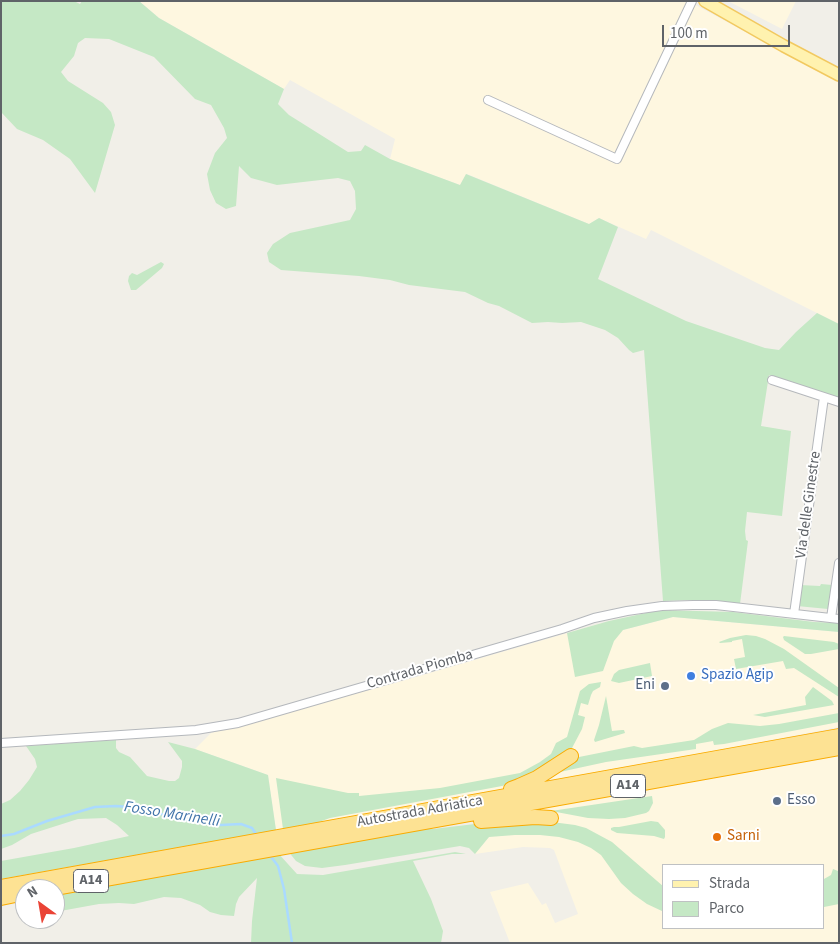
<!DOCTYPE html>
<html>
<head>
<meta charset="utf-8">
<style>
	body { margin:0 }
	#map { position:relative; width:840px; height:944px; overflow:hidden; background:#f1efe8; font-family:"Source Sans 3",sans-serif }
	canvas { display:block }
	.frame { position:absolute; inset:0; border:2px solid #5f6368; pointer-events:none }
	.legend { position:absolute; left:662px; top:864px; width:162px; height:65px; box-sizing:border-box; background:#fff; border:1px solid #bfc1c3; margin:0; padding:6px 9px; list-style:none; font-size:15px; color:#5f6368 }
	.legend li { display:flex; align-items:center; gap:10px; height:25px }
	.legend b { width:25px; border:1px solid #bfc1c3 }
	.north { position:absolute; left:15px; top:879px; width:50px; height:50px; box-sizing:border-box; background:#fff; border:1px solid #bfc1c3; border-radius:50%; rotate:328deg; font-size:14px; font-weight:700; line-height:20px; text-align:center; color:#5f6368 }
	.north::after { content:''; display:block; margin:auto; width:18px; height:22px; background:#ea4335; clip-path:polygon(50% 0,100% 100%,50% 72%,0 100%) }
	.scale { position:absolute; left:662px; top:25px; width:128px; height:22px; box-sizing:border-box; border:2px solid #5f6368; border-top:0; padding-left:6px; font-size:15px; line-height:18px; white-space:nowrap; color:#5f6368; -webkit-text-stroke:4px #fff; paint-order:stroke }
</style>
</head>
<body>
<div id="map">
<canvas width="840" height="944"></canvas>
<div class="frame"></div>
<ul class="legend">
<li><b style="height:6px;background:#fff2af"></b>Strada</li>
<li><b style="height:14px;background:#c5e8c5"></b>Parco</li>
</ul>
<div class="north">N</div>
<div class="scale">100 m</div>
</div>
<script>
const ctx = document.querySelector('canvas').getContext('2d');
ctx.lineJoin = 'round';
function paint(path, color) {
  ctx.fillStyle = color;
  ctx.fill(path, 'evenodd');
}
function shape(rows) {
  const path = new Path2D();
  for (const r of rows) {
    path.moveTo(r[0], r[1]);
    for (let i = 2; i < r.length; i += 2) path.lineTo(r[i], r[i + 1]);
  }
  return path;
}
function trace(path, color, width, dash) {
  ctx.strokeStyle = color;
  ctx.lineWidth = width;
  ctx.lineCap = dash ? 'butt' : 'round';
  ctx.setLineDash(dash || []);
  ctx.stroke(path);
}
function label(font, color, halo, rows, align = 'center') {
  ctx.font = font + ' "Source Sans 3",sans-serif';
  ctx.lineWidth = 4;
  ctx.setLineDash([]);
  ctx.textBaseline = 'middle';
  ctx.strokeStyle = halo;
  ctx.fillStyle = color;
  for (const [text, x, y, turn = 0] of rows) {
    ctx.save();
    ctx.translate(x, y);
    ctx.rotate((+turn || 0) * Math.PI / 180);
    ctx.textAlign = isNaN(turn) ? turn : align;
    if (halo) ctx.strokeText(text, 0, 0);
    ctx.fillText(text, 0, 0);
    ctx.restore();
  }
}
const commercial = shape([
	[139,1,688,1,839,82,839,324,651,230,646,239,599,218,589,224,467,174,460,185,390,159,395,139,290,80,284,89,159,18],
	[728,1,796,1,782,29],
	[673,617,839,632,839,727,530,787,276,830,268,775,195,749,211,733,395,683,602,623,623,630],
	[839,755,839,943,510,943,490,892,528,883,542,905,546,903,555,923,578,914,554,850,550,848,523,847,475,854,507,815],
	[664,865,824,865,824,928,664,928]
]);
const green = shape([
	[1,1,74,1,80,4,82,1,139,1,159,18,284,89,278,104,289,115,348,152,361,151,365,145,390,159,460,185,466,174,589,224,599,218,618,227,598,279,686,321,765,348,779,350,796,332,817,313,839,324,839,399,769,375,761,426,791,431,782,516,747,512,745,531,746,540,748,541,740,604,688,600,663,601,644,350,633,353,629,350,618,338,605,330,581,322,562,323,548,322,532,323,499,306,488,303,465,292,409,285,390,280,359,276,281,270,269,262,267,253,273,244,290,233,350,220,356,209,355,191,350,181,338,178,277,185,251,178,239,166,236,206,226,209,216,203,210,190,207,174,215,153,227,138,224,128,211,105,195,99,154,57,109,39,85,38,78,43,74,56,61,72,68,81,103,103,111,112,115,125,95,193,70,159,43,140,17,129,1,112],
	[161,262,164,264,162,268,136,290,131,290,128,281,129,276,132,273,137,275],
	[821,584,832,585,828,609,797,606,800,585,820,586],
	[660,610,733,612,814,622,839,623,839,632,673,617,623,630,614,641,603,671,575,677,567,633,609,621],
	[746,635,756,636,765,639,784,649,839,688,839,697,794,668,786,669,783,661,736,669,734,659,745,657,742,639,732,641,732,642,720,643,719,642,730,638],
	[784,636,834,642,839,644,839,649,811,654,805,654,784,640,783,637],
	[650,663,652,676,619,683,611,681,614,674,619,670],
	[601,682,600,687,593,691,591,695,588,705,581,703,578,715,585,717,582,729,572,748,563,756,521,781,502,786,330,818,316,823,283,829,276,778,348,793,359,793,359,796,440,788,520,773,540,762,551,754,556,743,567,737,580,691,589,684],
	[813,687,832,701,834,705,765,717,753,715,806,705,805,697],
	[606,696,612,731,622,730,624,730,625,733,595,742,594,740,599,725],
	[839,713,839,722,724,744,714,745,713,741,696,744,696,749,606,762,546,775,569,759,634,746,642,748,694,740,712,729,728,723,760,726,779,724],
	[116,740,116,748,119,752,130,757,147,776,169,781,175,781,179,778,182,767,182,761,168,742,195,749,268,775,276,830,1,879,1,861,74,848,129,836,117,825,106,818,78,819,31,834,12,845,1,849,1,804,10,800,20,791,29,780,37,767,35,759,26,746],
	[652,796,653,803,649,811,646,813,625,818,609,819,588,818,551,811],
	[651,821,658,822,665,830,665,837,664,839,654,836,617,833,611,830,611,828,614,827,619,827],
	[552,822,575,825,586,828,612,842,664,887,664,912,647,904,633,894,621,883,601,855,591,848,578,842,559,837,540,835,515,835,489,837,475,854,469,848,460,846,345,865,322,868,305,866,296,861,288,851,421,826,433,829,483,823],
	[455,852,466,854,452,854,413,861,431,899,443,931,441,943,251,943,252,921,257,878,239,897,236,904,234,916,221,915,210,912,200,905,181,898,164,897,134,904,119,903,99,904,55,912,55,895,278,853,297,874,323,875],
	[833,869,838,871,839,870,839,904,824,907,824,879,831,875]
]);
const stream = shape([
	[1,836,14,834,47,821,95,807,116,806,142,808,174,818,191,821,221,825,241,824,252,828,258,837],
	[269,854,278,866,284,889,292,943]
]);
const street = shape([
	[488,100,617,159,692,1],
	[772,380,839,402],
	[794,614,824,397],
	[831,618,839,563],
	[1,743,196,730,238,723,562,629,594,618,627,611,662,606,693,605,716,605,839,619]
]);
const primary = shape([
	[705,1,784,46,839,75]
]);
const highway = shape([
	[511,789,519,786,537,778,571,756],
	[481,821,535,817,551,818],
	[1,887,839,736],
	[49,889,839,748],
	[1,898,25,893]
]);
const markers = [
	[691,676,5,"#3f7fe0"],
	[665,686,5,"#5c6f8a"],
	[777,801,5,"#5c6f8a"],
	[717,837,5,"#e8710a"]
];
const shields = [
	[628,786,35],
	[91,881,35]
];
const shieldNames = [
	["A14",628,786],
	["A14",91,881]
];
const streetNames = [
	["Via delle Ginestre",809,505,-82],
	["Contrada Piomba",420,670,-16],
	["Autostrada Adriatica",420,812,-10]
];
const shopNames = [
	["Spazio Agip",701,676]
];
const serviceNames = [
	["Eni",655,686],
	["Esso",787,801,"left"]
];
const foodNames = [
	["Sarni",727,837]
];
const waterNames = [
	["Fosso Marinelli",172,815,9]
];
paint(commercial, '#fef7e0');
paint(green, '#c5e8c5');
trace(stream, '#aadaff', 2.5);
trace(street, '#b5b8bc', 10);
trace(primary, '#f2c960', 14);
trace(highway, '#f9ab00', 16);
trace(street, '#fff', 8);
trace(primary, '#fff2af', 11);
trace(highway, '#fde293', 14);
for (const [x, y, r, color] of markers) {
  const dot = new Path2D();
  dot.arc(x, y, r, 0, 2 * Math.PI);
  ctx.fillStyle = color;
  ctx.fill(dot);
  trace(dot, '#fff', 2);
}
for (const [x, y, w] of shields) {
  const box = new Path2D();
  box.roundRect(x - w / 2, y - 11.5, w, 23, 4);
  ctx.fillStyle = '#fff';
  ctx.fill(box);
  trace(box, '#5f6368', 1);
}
label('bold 14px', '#5f6368', null, shieldNames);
label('15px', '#5f6368', '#fff', streetNames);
label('15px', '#366cbe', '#fff', shopNames, 'left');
label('15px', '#4e5e75', '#fff', serviceNames, 'right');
label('15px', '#c56008', '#fff', foodNames, 'left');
label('italic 16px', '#4174aa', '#fff', waterNames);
</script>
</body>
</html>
